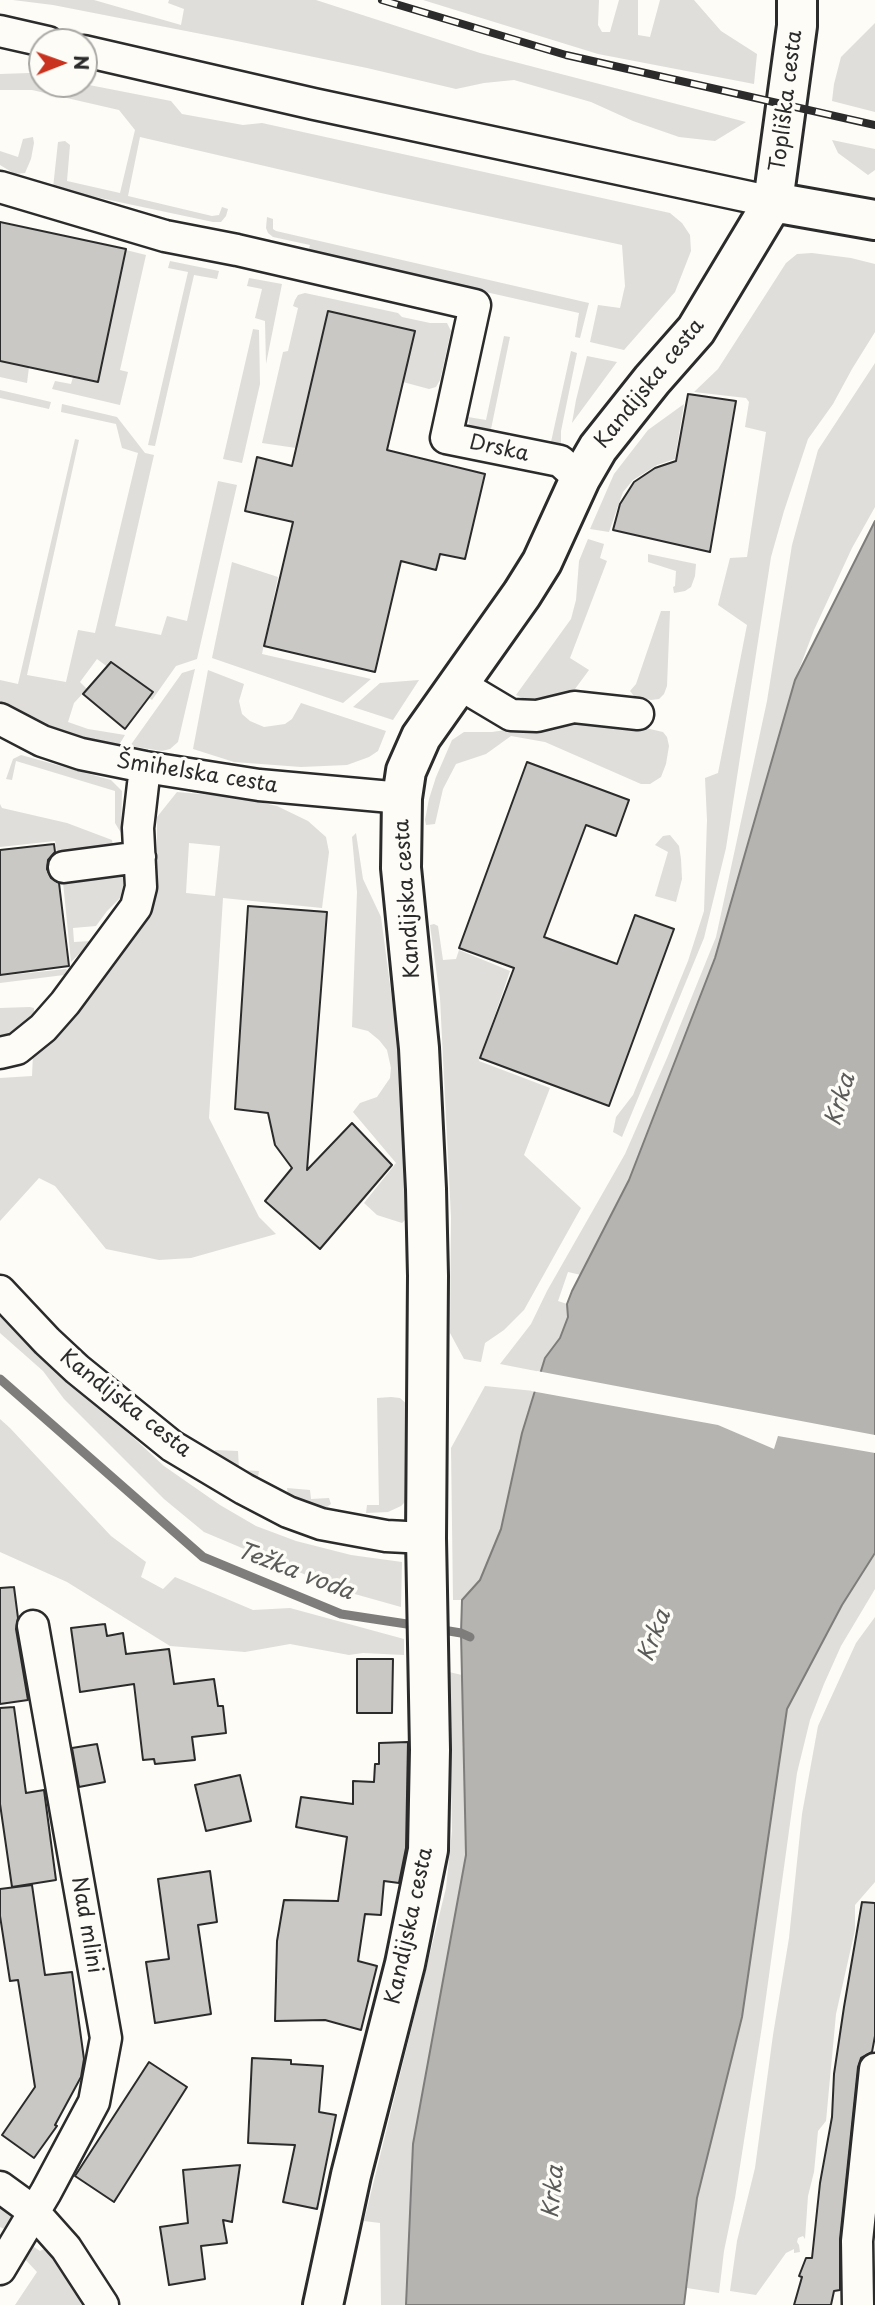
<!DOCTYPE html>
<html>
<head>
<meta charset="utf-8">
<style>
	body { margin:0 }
	#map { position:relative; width:875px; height:2305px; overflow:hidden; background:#fdfcf7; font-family:"Playpen Sans",sans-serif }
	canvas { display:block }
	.north { position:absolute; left:28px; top:28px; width:70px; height:70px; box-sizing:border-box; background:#fdfcf7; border:2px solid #a9a8a5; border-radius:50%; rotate:89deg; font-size:19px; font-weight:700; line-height:28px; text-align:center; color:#2b2b2b }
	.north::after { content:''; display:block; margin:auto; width:24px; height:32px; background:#c8321e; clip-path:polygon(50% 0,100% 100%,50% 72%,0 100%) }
</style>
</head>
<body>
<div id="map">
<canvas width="875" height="2305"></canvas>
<div class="north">N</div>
</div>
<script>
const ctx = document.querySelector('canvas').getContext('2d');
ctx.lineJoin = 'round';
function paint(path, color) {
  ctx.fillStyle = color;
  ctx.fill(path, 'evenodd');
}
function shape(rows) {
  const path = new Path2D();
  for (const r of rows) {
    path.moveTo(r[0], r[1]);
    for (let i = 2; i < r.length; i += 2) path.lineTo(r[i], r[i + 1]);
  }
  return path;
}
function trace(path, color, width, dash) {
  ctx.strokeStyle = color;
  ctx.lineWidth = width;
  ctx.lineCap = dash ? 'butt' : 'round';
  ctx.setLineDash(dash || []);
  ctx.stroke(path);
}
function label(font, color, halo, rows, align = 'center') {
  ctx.font = font + ' "Playpen Sans",sans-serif';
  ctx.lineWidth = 7;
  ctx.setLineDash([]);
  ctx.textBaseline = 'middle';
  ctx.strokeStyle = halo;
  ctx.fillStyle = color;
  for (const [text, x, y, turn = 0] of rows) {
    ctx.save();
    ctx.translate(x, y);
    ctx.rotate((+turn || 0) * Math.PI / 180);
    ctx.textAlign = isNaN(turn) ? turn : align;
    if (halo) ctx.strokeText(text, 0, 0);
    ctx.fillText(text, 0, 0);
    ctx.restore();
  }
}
const green = shape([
	[13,0,94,0,181,25,184,9,168,3,169,0,316,0,480,53,746,122,715,141,679,137,633,121,591,102,514,80,484,83,456,89,367,68,232,40,53,5],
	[423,0,599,0,598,25,602,32,610,32,619,0,638,0,638,35,650,37,660,0,694,0,721,31,757,54,754,84,598,54],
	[875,23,875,112,832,101,834,84,841,57],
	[30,73,42,75,42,84,84,84,171,101,182,114,243,125,262,123,670,213,682,223,690,235,691,251,675,292,624,350,590,342,598,305,620,308,625,286,622,245,381,193,140,137,128,196,212,216,219,215,222,207,228,209,226,216,221,222,213,222,53,188,58,142,65,141,70,145,67,181,120,193,135,130,119,110,32,90,0,90,0,74],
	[33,137,34,143,31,159,25,173,15,174,0,165,0,151,18,157,23,139],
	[832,140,875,149,875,170,868,175,838,153],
	[267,217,273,219,273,229,276,231,589,303,580,338,575,337,579,313,308,252,310,245,273,237,268,233,266,228],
	[126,250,146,255,120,370,128,372,120,405,52,389,55,381,71,384,73,377,98,381],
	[812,253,851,258,875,264,875,332,852,369,833,404,808,439,784,511,771,557,726,848,704,938,622,1137,613,1132,616,1117,633,1095,688,961,704,911,707,820,705,778,718,773,747,625,718,605,730,558,747,557,766,432,745,427,749,402,746,398,694,392,718,369,786,263,797,254],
	[170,261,219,271,217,279,194,275,155,446,148,445,188,272,168,268],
	[249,278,282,284,266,364,265,321,255,318,262,289,247,286],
	[305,293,398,313,402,317,430,323,447,323,451,331,440,380,436,387,429,389,403,382,329,311,296,448,262,443,283,352,288,351,298,308,293,306,295,300,298,295],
	[253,329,259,330,260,384,242,463,223,459],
	[504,336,510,337,491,429,510,434,512,437,470,428,468,417,486,420],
	[571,351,577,353,561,431,561,447,524,445,526,438,551,442],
	[587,356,617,362,572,423,576,400],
	[0,361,29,367,27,383,0,377],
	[875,363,875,507,852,548,814,630,795,680,715,958,629,1180,581,1275,568,1272,558,1301,567,1304,568,1317,560,1338,545,1358,541,1372,500,1364,531,1324,547,1291,625,1154,667,1058,716,937,767,701,792,545,818,450],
	[0,390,51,402,49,409,0,398],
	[62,404,117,417,145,453,154,455,115,626,161,635,167,616,187,621,218,481,237,485,197,659,176,666,152,700,97,659,80,682,87,689,74,703,68,722,88,729,125,735,119,745,66,734,43,726,0,702,0,680,18,684,75,439,79,440,27,675,66,682,78,630,95,633,138,453,122,448,116,424,61,412],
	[684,404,675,459,657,465,633,480,623,492,609,532,590,529,614,474,648,430],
	[588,539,604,544,600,558,607,561,570,658,589,670,575,689,560,696,546,702,529,701,516,695,571,619,576,600,579,561],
	[648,554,696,564,695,576,691,587,685,591,674,593,673,587,675,586,676,571,648,562],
	[232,562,278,577,262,654,371,679,343,703,212,658],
	[661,611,670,611,667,686,664,694,659,699,651,700,634,696,630,691,636,684],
	[195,669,178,742,170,749,162,751,130,746,182,673],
	[208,670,244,684,239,701,242,714,250,721,264,727,285,724,292,719,301,703,386,731,378,751,369,757,347,765,301,767,234,762,193,749],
	[419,680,393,720,353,707,380,683],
	[573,720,628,724,663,732,667,737,669,746,666,764,661,777,650,784,641,784,545,742,511,736,486,754,456,764,443,789,435,824,426,825,425,820,429,799,436,777,452,740,464,732,492,732],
	[21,755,111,780,122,791,121,833,115,823,115,791,16,761,12,780,6,779,13,759],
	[177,792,236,797,277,806,308,821,326,837,329,852,322,908,223,898,209,1118,259,1217,276,1234,191,1258,159,1260,106,1249,55,1186,39,1178,0,1221,0,1078,32,1076,33,1054,143,919,154,900,157,865,157,817],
	[189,843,220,846,215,896,186,893],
	[0,804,2,808,67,823,112,840,113,845,57,853,55,841,0,847],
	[356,833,363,879,381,917,399,1052,406,1213,405,1220,402,1223,377,1215,364,1203,396,1163,353,1112,360,1103,377,1097,390,1078,391,1068,387,1050,379,1040,368,1031,352,1027,357,892,352,837],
	[670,835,679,846,681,859,682,879,676,902,655,896,668,852,655,845,663,836],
	[109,875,123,877,123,886,120,898,107,911,96,926,73,928,74,942,92,941,71,962,63,882],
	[434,924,438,926,443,960,456,959,459,950,510,971,479,1061,550,1088,524,1155,581,1208,524,1310,504,1330,485,1343,481,1362,464,1359,450,1333,451,1217,440,998,430,925],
	[66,969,68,971,64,975,0,983,0,976],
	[30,1007,34,1008,34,1012,21,1027,5,1037,0,1035,0,1008],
	[0,1303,97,1404,164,1466,220,1505,256,1526,296,1541,351,1555,402,1562,401,1607,344,1591,204,1532,164,1499,64,1399,43,1371,0,1333],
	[485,1386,534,1391,522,1433,501,1529,480,1580,462,1600,453,1600,451,1448],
	[391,1397,400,1398,408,1405,406,1501,401,1506,388,1512,366,1513,367,1505,379,1505,377,1398],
	[0,1419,10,1428,111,1536,146,1562,141,1577,163,1589,175,1577,253,1610,290,1608,404,1639,404,1655,363,1653,349,1655,290,1644,245,1652,170,1646,67,1582,0,1552],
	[215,1450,238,1451,239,1470,259,1471,258,1477,255,1480,216,1457],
	[287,1488,310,1490,311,1499,329,1498,331,1504,324,1509,288,1496],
	[875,1553,875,1589,841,1646,824,1684,810,1720,797,1773,762,2026,735,2198,724,2251,719,2293,687,2288,690,2248,697,2198,742,2017,787,1709,842,1605],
	[875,1617,875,1882,855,1905,855,1930,836,2014,826,2121,818,2131,814,2172,808,2196,805,2239,803,2236,798,2238,797,2242,799,2245,800,2252,794,2253,794,2249,786,2253,756,2295,730,2291,737,2241,755,2168,773,2035,789,1938,802,1814,818,1726,856,1643],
	[449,1672,462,1675,466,1855,413,2144,406,2305,381,2305,380,2223,364,2221,446,1888,452,1831],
	[0,2200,5,2204,11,2217,9,2231,0,2227],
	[31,2245,40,2251,46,2248,82,2305,15,2305,37,2272,22,2256]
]);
const water = shape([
	[875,521,875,1553,842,1605,787,1709,742,2017,697,2198,684,2305,406,2305,413,2144,466,1855,461,1633,462,1600,480,1580,501,1529,522,1433,545,1358,560,1338,568,1317,567,1304,572,1291,629,1180,715,958,795,680,875,521]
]);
const pier = shape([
	[537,1371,875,1435,875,1453,778,1436,774,1449,718,1425,531,1391]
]);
const stream = shape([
	[0,1379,203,1557,341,1614,420,1626],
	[437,1629,461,1633,470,1637]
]);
const building = shape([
	[0,222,126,249,98,382,0,361,0,222],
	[328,311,415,331,387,450,485,474,465,559,440,554,436,570,401,561,375,672,264,646,293,522,245,511,257,457,292,466,328,311],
	[688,394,736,401,710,552,613,530,620,504,634,482,655,468,676,461,688,394],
	[111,662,153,692,125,729,83,694,111,662],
	[527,762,629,800,616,836,586,825,544,937,617,964,635,915,674,929,609,1106,480,1058,514,968,459,948,527,762],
	[54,844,55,852,48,860,47,869,51,878,59,883,69,966,0,975,0,850,54,844],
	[248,906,327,912,307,1170,352,1123,392,1165,320,1249,265,1201,292,1168,275,1145,268,1113,235,1109,248,906],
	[14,1587,18,1618,16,1629,28,1700,0,1704,0,1588,14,1587],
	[105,1624,107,1636,123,1633,126,1654,169,1649,174,1684,214,1679,218,1706,223,1706,226,1733,192,1737,195,1760,155,1764,154,1759,143,1760,134,1684,80,1692,71,1628,105,1624],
	[357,1659,393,1659,392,1713,357,1713,357,1659],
	[14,1707,26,1793,44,1790,56,1880,12,1887,0,1804,0,1708,14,1707],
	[408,1742,406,1848,399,1883,384,1881,381,1915,365,1914,358,1961,377,1966,361,2030,325,2020,275,2021,277,1941,284,1900,338,1901,347,1837,296,1827,301,1797,353,1804,353,1781,374,1782,375,1764,379,1764,379,1743,408,1742],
	[97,1744,105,1782,79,1787,72,1748,97,1744],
	[240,1775,251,1821,206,1831,195,1785,240,1775],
	[210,1871,217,1922,198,1925,211,2014,155,2023,146,1962,169,1959,158,1879,210,1871],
	[32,1885,45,1975,72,1972,84,2059,81,2077,55,2125,57,2126,34,2158,2,2135,35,2087,18,1980,10,1981,0,1916,0,1889,32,1885],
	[862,1902,875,1903,875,2036,872,2052,861,2058,858,2067,840,2239,840,2290,834,2291,831,2305,794,2305,802,2277,799,2276,806,2258,812,2258,820,2183,832,2117,834,2074,844,2007,862,1902],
	[252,2058,291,2060,291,2064,323,2066,319,2112,336,2115,317,2209,283,2202,295,2145,248,2143,252,2058],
	[149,2062,187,2087,114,2202,75,2176,149,2062],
	[240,2165,232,2222,223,2220,227,2243,201,2246,205,2279,169,2285,160,2227,188,2223,183,2170,240,2165]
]);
const minor = shape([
	[0,31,48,42],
	[84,51,314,104,773,202],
	[0,187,165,236,237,250,475,305,446,438,560,461,580,479],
	[459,684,511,715,537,716,574,707,638,714],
	[0,719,42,741,81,754,145,767,259,785,402,798],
	[64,867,140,857],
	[0,1053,17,1049,43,1028,65,1003,136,907,141,887,138,828,145,767],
	[0,1291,47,1341,77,1369,172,1446,244,1489,288,1512,321,1524,386,1536,426,1538],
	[0,2187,33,2211,66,2248,103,2305],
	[0,2269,46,2192,94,2102,106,2038,33,1626],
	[858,2305,857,2241,875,2069]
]);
const major = shape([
	[773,202,875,220],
	[323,2305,351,2175,405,1964,428,1850,430,1750,426,1538,428,1276,426,1189,419,1048,401,868,402,798,406,771,421,737,522,594,542,562,580,479,598,448,652,380,696,330,773,202,797,26,797,0]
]);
const rail = shape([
	[382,0,566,55,875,125]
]);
const streetNames = [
	["Topliška cesta",787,101,-83],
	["Kandijska cesta",650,384,-51],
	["Drska",499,449,12],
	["Šmihelska cesta",197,774,9],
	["Kandijska cesta",408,899,-94],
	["Kandijska cesta",125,1404,38],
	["Nad mlini",86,1925,80],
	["Kandijska cesta",410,1926,-78]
];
const waterNames = [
	["Krka",841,1100,-73],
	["Težka voda",295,1572,21],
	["Krka",655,1636,-69],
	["Krka",554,2192,-84]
];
paint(green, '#dfdeda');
paint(water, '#b5b4b1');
trace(water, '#7e7d7b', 2);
paint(pier, '#fdfcf7');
trace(stream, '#7e7d7b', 9);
paint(building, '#c9c8c4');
trace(building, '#2b2b2b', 2);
trace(minor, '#2b2b2b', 35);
trace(major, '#2b2b2b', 44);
trace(minor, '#fdfcf7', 30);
trace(major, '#fdfcf7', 38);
trace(rail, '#2b2b2b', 8);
trace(rail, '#fdfcf7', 5, [16]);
label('21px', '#2b2b2b', '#fdfcf7', streetNames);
label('italic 23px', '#5b5b5a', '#fdfcf7', waterNames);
</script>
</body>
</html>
